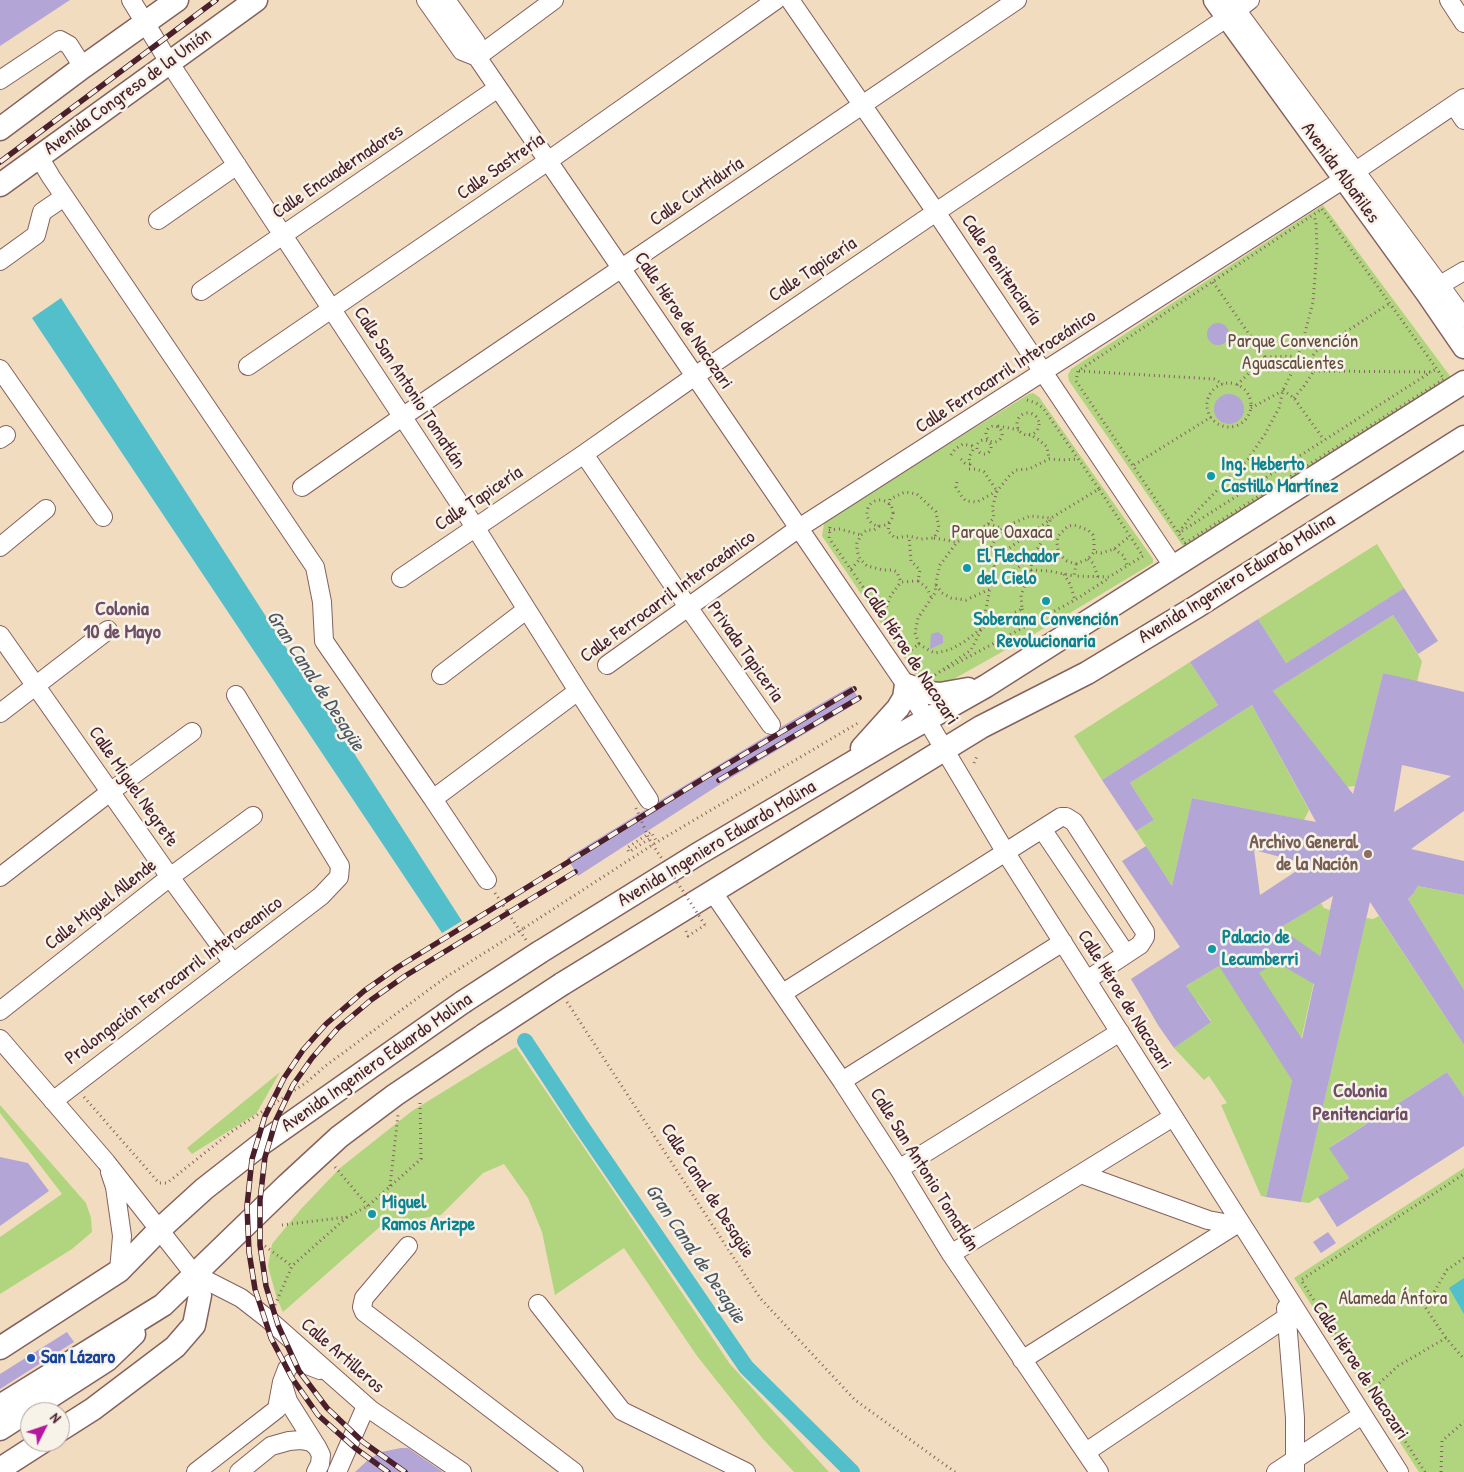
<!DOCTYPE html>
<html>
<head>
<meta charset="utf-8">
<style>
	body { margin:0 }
	#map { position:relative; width:1464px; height:1472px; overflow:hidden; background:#f2dcbf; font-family:"Patrick Hand",sans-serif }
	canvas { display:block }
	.north { position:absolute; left:20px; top:1402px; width:50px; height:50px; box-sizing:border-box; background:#f7f3e8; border:1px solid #b29e9c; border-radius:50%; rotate:49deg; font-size:14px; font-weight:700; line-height:20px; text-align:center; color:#4a1f2b }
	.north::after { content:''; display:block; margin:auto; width:18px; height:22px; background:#b5179e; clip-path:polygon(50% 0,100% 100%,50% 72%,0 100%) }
</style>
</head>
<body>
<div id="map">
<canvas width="1464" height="1472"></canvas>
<div class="north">N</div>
</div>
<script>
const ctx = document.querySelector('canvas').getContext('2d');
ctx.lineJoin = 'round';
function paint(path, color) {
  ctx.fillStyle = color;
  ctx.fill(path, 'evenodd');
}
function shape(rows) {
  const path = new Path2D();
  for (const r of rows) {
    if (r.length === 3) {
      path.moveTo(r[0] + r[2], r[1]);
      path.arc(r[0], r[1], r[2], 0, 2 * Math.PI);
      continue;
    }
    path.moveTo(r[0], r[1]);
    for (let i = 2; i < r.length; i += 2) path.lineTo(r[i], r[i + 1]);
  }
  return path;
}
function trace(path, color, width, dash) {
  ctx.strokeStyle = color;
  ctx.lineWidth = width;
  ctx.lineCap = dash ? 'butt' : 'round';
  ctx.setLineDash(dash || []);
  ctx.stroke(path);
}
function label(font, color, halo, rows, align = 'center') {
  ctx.font = font + ' "Patrick Hand",sans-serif';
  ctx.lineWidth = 5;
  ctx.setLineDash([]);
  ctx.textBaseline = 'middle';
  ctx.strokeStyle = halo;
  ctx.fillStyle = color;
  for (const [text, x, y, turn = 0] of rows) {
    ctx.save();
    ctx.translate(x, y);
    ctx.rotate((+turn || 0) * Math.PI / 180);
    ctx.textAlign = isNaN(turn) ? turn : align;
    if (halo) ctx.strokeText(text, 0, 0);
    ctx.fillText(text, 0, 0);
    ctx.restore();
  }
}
const green = shape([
	[1323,205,1453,380,1183,546,1069,381,1068,375,1071,369],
	[1033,393,1039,397,1153,559,1153,563,1050,625,952,680,942,685,920,681,822,536,824,524,828,519,1029,394],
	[1377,544,1404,588,1286,663,1258,619],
	[1393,615,1422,661,1417,682,1383,673,1355,786,1347,787,1273,691],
	[1190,662,1218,705,1102,780,1074,736],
	[1252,705,1309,810,1304,820,1192,798,1172,886,1136,831,1154,820,1130,783],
	[1418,886,1464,895,1464,990,1408,899,1414,893],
	[1321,903,1324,908,1330,910,1266,1197,1261,1196,1221,1105,1227,1103,1209,1076,1204,1080,1174,1048,1211,1021,1197,1001,1159,1027,1149,1009],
	[1379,916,1464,1045,1464,1097,1447,1072,1330,1147,1349,1178,1309,1203,1301,1202,1366,918,1373,919],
	[516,1047,730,1364,829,1472,794,1472,763,1439,697,1356,624,1248,555,1295,542,1232,528,1198,504,1164,483,1173,441,1215,382,1225,283,1312,277,1299,268,1266,272,1244,301,1209,340,1168,412,1111],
	[280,1072,256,1114,192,1154,187,1148],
	[0,1105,86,1203,91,1218,92,1232,72,1249,0,1294,0,1237,62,1194,0,1113],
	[1464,1168,1464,1472,1419,1472,1294,1278]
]);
const water = shape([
	[61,298,462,921,442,933,32,318],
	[1464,1278,1464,1314,1449,1288]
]);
const canal = shape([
	[525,1041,579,1123,746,1367,852,1472]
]);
const building = shape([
	[0,0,70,0,0,46],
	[1218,334,11],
	[1229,409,15],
	[1404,588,1438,641,1418,654,1393,615,1273,691,1353,794,1383,673,1464,692,1464,811,1411,849,1464,861,1464,895,1418,886,1414,893,1408,899,1464,990,1464,1045,1370,902,1301,1202,1266,1197,1292,1080,1219,966,1186,986,1211,1022,1174,1048,1160,1028,1131,979,1180,947,1122,861,1146,846,1172,886,1192,798,1316,822,1252,705,1130,783,1154,820,1136,831,1102,780,1218,705,1190,662,1258,619,1286,663],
	[1402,765,1451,776,1394,812],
	[1254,850,1307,864,1260,895],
	[1333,896,1320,956,1280,928],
	[1276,962,1314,984,1302,1039,1259,973],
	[938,632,943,636,943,643,930,649,931,634],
	[851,686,860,701,722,783,578,876,567,858,645,810,654,809,659,801,768,735,777,734,781,727],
	[1447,1072,1464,1097,1464,1146,1337,1227,1318,1197,1349,1178,1329,1148],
	[0,1157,28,1163,49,1191,0,1226],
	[1328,1232,1336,1243,1321,1253,1313,1242],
	[67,1332,74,1342,0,1389,0,1374],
	[401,1448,408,1448,443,1472,355,1472,368,1460,381,1452]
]);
const path = shape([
	[1322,209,1444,379,1185,543,1076,381,1078,371,1322,209],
	[1213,282,1265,357],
	[1079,371,1214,379,1223,384],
	[1314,371,1431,372,1437,369],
	[1229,405,22],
	[1237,385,1265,357,1298,356],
	[1283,390,1294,398,1324,440],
	[1294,398,1304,386,1314,371,1312,357,1315,352,1390,303],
	[1027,400,1036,403,1043,408,1099,489],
	[1251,408,1282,391],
	[1028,424,11],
	[994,434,8],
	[998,426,1019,430],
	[1029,434,1039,440,1047,447,1049,459],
	[984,447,7],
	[951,455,955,449,963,444,972,446,973,450,969,457,970,464,965,463,961,459],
	[1134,465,1211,417],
	[969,469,976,469,984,472,997,491],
	[957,482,956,487,962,497,966,501,977,502,997,491,1010,475,1016,470,1029,469,1049,459,1062,460,1078,459],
	[880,513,13],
	[889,505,890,499,905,492,917,494,936,512,939,528,934,538,921,539,909,536,895,538,888,531,890,520],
	[988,524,993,519,994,513,992,509,997,491],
	[879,526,874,530,867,530,861,535,857,543,857,551,860,559,867,566,883,570,893,570,897,572,901,582],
	[830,527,829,538,908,652],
	[829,530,840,529,861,535],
	[1182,531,1431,372],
	[1179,532,1188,520,1248,459,1265,434,1279,408,1283,390,1292,372,1302,344,1313,302,1317,250,1316,223,1314,215],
	[934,538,957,542],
	[1114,549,1124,556,1127,566],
	[1032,557,1041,543,1051,518,1099,489,1143,556,1109,577,1074,576],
	[1088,559,1093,563,1098,577],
	[989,562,1051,519],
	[1076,564,1088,559,1094,552],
	[851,569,860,559],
	[1031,570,1049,571,1074,576,1076,564,1067,561,1061,556,1058,550,1057,543,1058,536,1068,526,1074,525,1088,530,1093,535,1094,541,1094,552,1101,553,1114,549,1130,536],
	[1064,574,1070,584,1075,600],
	[918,581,927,588,932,599],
	[936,585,942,593,951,598,966,600,990,589,994,577,994,566,985,558,1002,528,1030,516,1051,518],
	[1022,609,1024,615,1033,623],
	[883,616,891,595,901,582,918,581,920,570,911,561,909,536],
	[919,644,930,651,935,653,949,650,964,642,982,628,990,589],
	[920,669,908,652,919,644,915,633,918,618,935,593,937,577,940,565,957,542,988,524,1002,528],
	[944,670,1075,600,1109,578],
	[935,675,971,650,982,628,1022,609,1021,595,1026,583,1033,576,1031,570,1032,557,1012,572,994,577],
	[974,763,977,756],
	[649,839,629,852,627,848,651,832,657,842],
	[495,893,526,940],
	[524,928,657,842,858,723],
	[686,931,688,936,705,925],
	[567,1002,760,1298,855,1400,955,1472],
	[84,1097,159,1183,167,1183,231,1132,307,1082,324,1067,446,977],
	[335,1167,368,1206],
	[390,1186,398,1115],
	[282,1225,347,1217,368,1206,421,1159,420,1101],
	[265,1246,292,1266],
	[1464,1258,1447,1270,1425,1307,1446,1338,1464,1359],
	[275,1305,292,1266,347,1217],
	[1372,1390,1398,1366,1446,1338],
	[1425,1472,1301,1280,1464,1174],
	[1441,1472,1442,1441,1464,1422]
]);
const minor = shape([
	[131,0,169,62,475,527,578,691,649,800],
	[426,0,462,51,477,57],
	[446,0,476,42,477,57,906,685,1006,853,1399,1472],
	[790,0,936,212,1173,566],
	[1229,0,1464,318],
	[1449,0,1464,23],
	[477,57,554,0],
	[0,80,60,40,69,45,83,67],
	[1454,105,1464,120],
	[39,157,51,177,315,567,322,602,324,641,433,799,578,691],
	[158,220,237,165],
	[0,261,36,235,42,212,64,197],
	[201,291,498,88],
	[1430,291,1464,271],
	[248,366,548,161,776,0],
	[0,369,103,517],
	[0,439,6,435],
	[584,454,688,607,771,725],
	[302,487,402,417,1017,0],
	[0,547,46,509],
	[401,578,584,454,695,376,936,212,1228,17,1250,0],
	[0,635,170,877,233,963],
	[607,665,799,528,1344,179,1464,98],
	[441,675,526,610],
	[0,713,108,630],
	[433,799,487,880],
	[1042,829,1126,954],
	[0,877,110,792,192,732],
	[712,891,842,1081,899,1169,951,1254,1099,1472],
	[783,993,1061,817,1066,817,1074,822,1145,932,1145,937,1140,945,1087,980],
	[0,1011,170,877,253,816],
	[0,1039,106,1162,194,1274,241,1298,268,1319,371,1410,462,1472],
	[842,1081,1063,942],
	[53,1101,321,896,339,877,340,866,236,695],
	[899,1169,1120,1032],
	[110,1172,115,1187,122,1236,119,1271],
	[1081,1174,1208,1220,1224,1223,1240,1222],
	[408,1246,364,1298,362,1307,364,1312,574,1472],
	[951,1254,1173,1117],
	[538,1304,622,1411,746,1472],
	[1286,1308,1295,1418,1295,1472],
	[1022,1360,1240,1222],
	[283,1385,288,1401,317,1447],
	[1086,1452,1287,1317],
	[196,1472,277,1409,282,1382,287,1369,292,1363,302,1363,320,1370],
	[239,1472,271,1446,289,1441,301,1440,311,1442,317,1447,321,1455,320,1464,316,1472],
	[337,1472,366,1406],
	[1276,1472,1362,1415]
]);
const major = shape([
	[1215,0,1427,293,1464,347],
	[0,129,83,67,177,0],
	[0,185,256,0],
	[862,748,898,708,904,698,906,685,929,693,940,694,968,689],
	[540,952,698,854,894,738,986,686,1464,382],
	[562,984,981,727,1087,673,1196,607,1464,437],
	[0,1348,119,1271,160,1229,204,1189,264,1142,463,1002],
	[0,1406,163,1305,287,1185,339,1137,395,1095,484,1035],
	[0,1429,107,1360,134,1334],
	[60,1430,93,1409,175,1347,194,1325,200,1295,194,1274],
	[0,1469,42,1442]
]);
const rail = shape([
	[0,162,216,0],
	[719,780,859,698],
	[388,1472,355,1448,318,1415,292,1378,271,1338,255,1289,249,1252,247,1206,252,1159,265,1116,284,1078,303,1050,326,1024,364,991,398,967,714,772,854,689],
	[405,1472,363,1442,327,1408,299,1371,278,1325,266,1286,260,1245,260,1200,265,1157,276,1120,293,1085,312,1058,338,1028,371,1000,405,976,575,872]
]);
const pathBridge = shape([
	[636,808,649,839,705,925],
	[446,977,524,928]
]);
const majorBridge = shape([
	[463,1002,540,952],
	[484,1035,562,984]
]);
const markers = [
	[1211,476,5,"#0f9aa8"],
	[967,568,5,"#0f9aa8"],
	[1046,601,5,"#0f9aa8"],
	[1368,854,5,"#8d6e63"],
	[1212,949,5,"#0f9aa8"],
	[372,1214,5,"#0f9aa8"],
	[31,1358,5,"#1a4fb4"]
];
const streetNames = [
	["Avenida Congreso de la Unión",128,92,-36],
	["Calle Sastrería",501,167,-35],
	["Calle Encuadernadores",338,172,-34],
	["Avenida Albañiles",1340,173,54],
	["Calle Curtiduría",697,192,-34],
	["Calle Tapicería",813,270,-34],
	["Calle Penitenciaría",1001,270,56],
	["Calle Héroe de Nacozari",683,321,56],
	["Calle Ferrocarril Interoceánico",1006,372,-33],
	["Calle San Antonio Tomatlán",409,388,57],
	["Calle Tapicería",479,499,-34],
	["Avenida Ingeniero Eduardo Molina",1237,579,-32],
	["Calle Ferrocarril Interoceánico",668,597,-36],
	["Privada Tapiceria",745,652,55],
	["Calle Héroe de Nacozari",910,656,57],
	["Calle Miguel Negrete",133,787,55],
	["Avenida Ingeniero Eduardo Molina",717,844,-31],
	["Calle Miguel Allende",101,905,-38],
	["Prolongación Ferrocarril Interoceanico",174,981,-37],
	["Calle Héroe de Nacozari",1124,1000,58],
	["Avenida Ingeniero Eduardo Molina",377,1063,-35],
	["Calle San Antonio Tomatlán",924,1170,58],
	["Calle Canal de Desagüe",707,1191,57],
	["Calle Artilleros",342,1356,41],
	["Calle Héroe de Nacozari",1360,1371,57]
];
const parkNames = [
	["Parque Convención",1293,342],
	["Aguascalientes",1293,364],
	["Parque Oaxaca",1002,533],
	["Alameda Ánfora",1393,1299]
];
const cultureNames = [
	["Ing. Heberto",1221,465],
	["Castillo Martínez",1221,487],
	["El Flechador",977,557],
	["del Cielo",977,579],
	["Soberana Convención",1046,620,"center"],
	["Revolucionaria",1046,642,"center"],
	["Palacio de",1222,938],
	["Lecumberri",1222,960],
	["Miguel",382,1203],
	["Ramos Arizpe",382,1225]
];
const educationNames = [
	["Archivo General",1358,843],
	["de la Nación",1358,865]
];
const transitNames = [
	["San Lázaro",41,1358]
];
const neighbourhoodNames = [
	["Colonia",122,610],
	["10 de Mayo",122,633],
	["Colonia",1360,1092],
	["Penitenciaría",1360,1115]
];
const waterNames = [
	["Gran Canal de Desagüe",315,681,57],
	["Gran Canal de Desagüe",695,1254,56]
];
paint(green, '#b0d57e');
paint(water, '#52bfca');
trace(canal, '#52bfca', 16);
paint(building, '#b3a5d6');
trace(minor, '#85615f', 20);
trace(major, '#85615f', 25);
trace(path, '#85615f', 3, [1, 4]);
trace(minor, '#fff', 18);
trace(major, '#fff', 22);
trace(rail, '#4a1f2b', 5.5);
trace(rail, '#f7f3e8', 4, [11]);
trace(majorBridge, '#85615f', 25, []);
trace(pathBridge, '#85615f', 3, [1, 4]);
trace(majorBridge, '#fff', 22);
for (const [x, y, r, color] of markers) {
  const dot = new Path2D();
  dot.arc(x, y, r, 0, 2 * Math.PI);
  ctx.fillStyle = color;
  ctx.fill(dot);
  trace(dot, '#f7f3e8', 2);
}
label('19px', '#4a1f2b', '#f7f3e8', streetNames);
label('19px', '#644c40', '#f7f3e8', parkNames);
label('bold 19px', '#0d838f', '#f7f3e8', cultureNames, 'left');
label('bold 19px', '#785e54', '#f7f3e8', educationNames, 'right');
label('bold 19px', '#164399', '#f7f3e8', transitNames, 'left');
label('bold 20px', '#6f4e67', '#f7f3e8', neighbourhoodNames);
label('italic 20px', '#4d5763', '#f7f3e8', waterNames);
</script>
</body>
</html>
